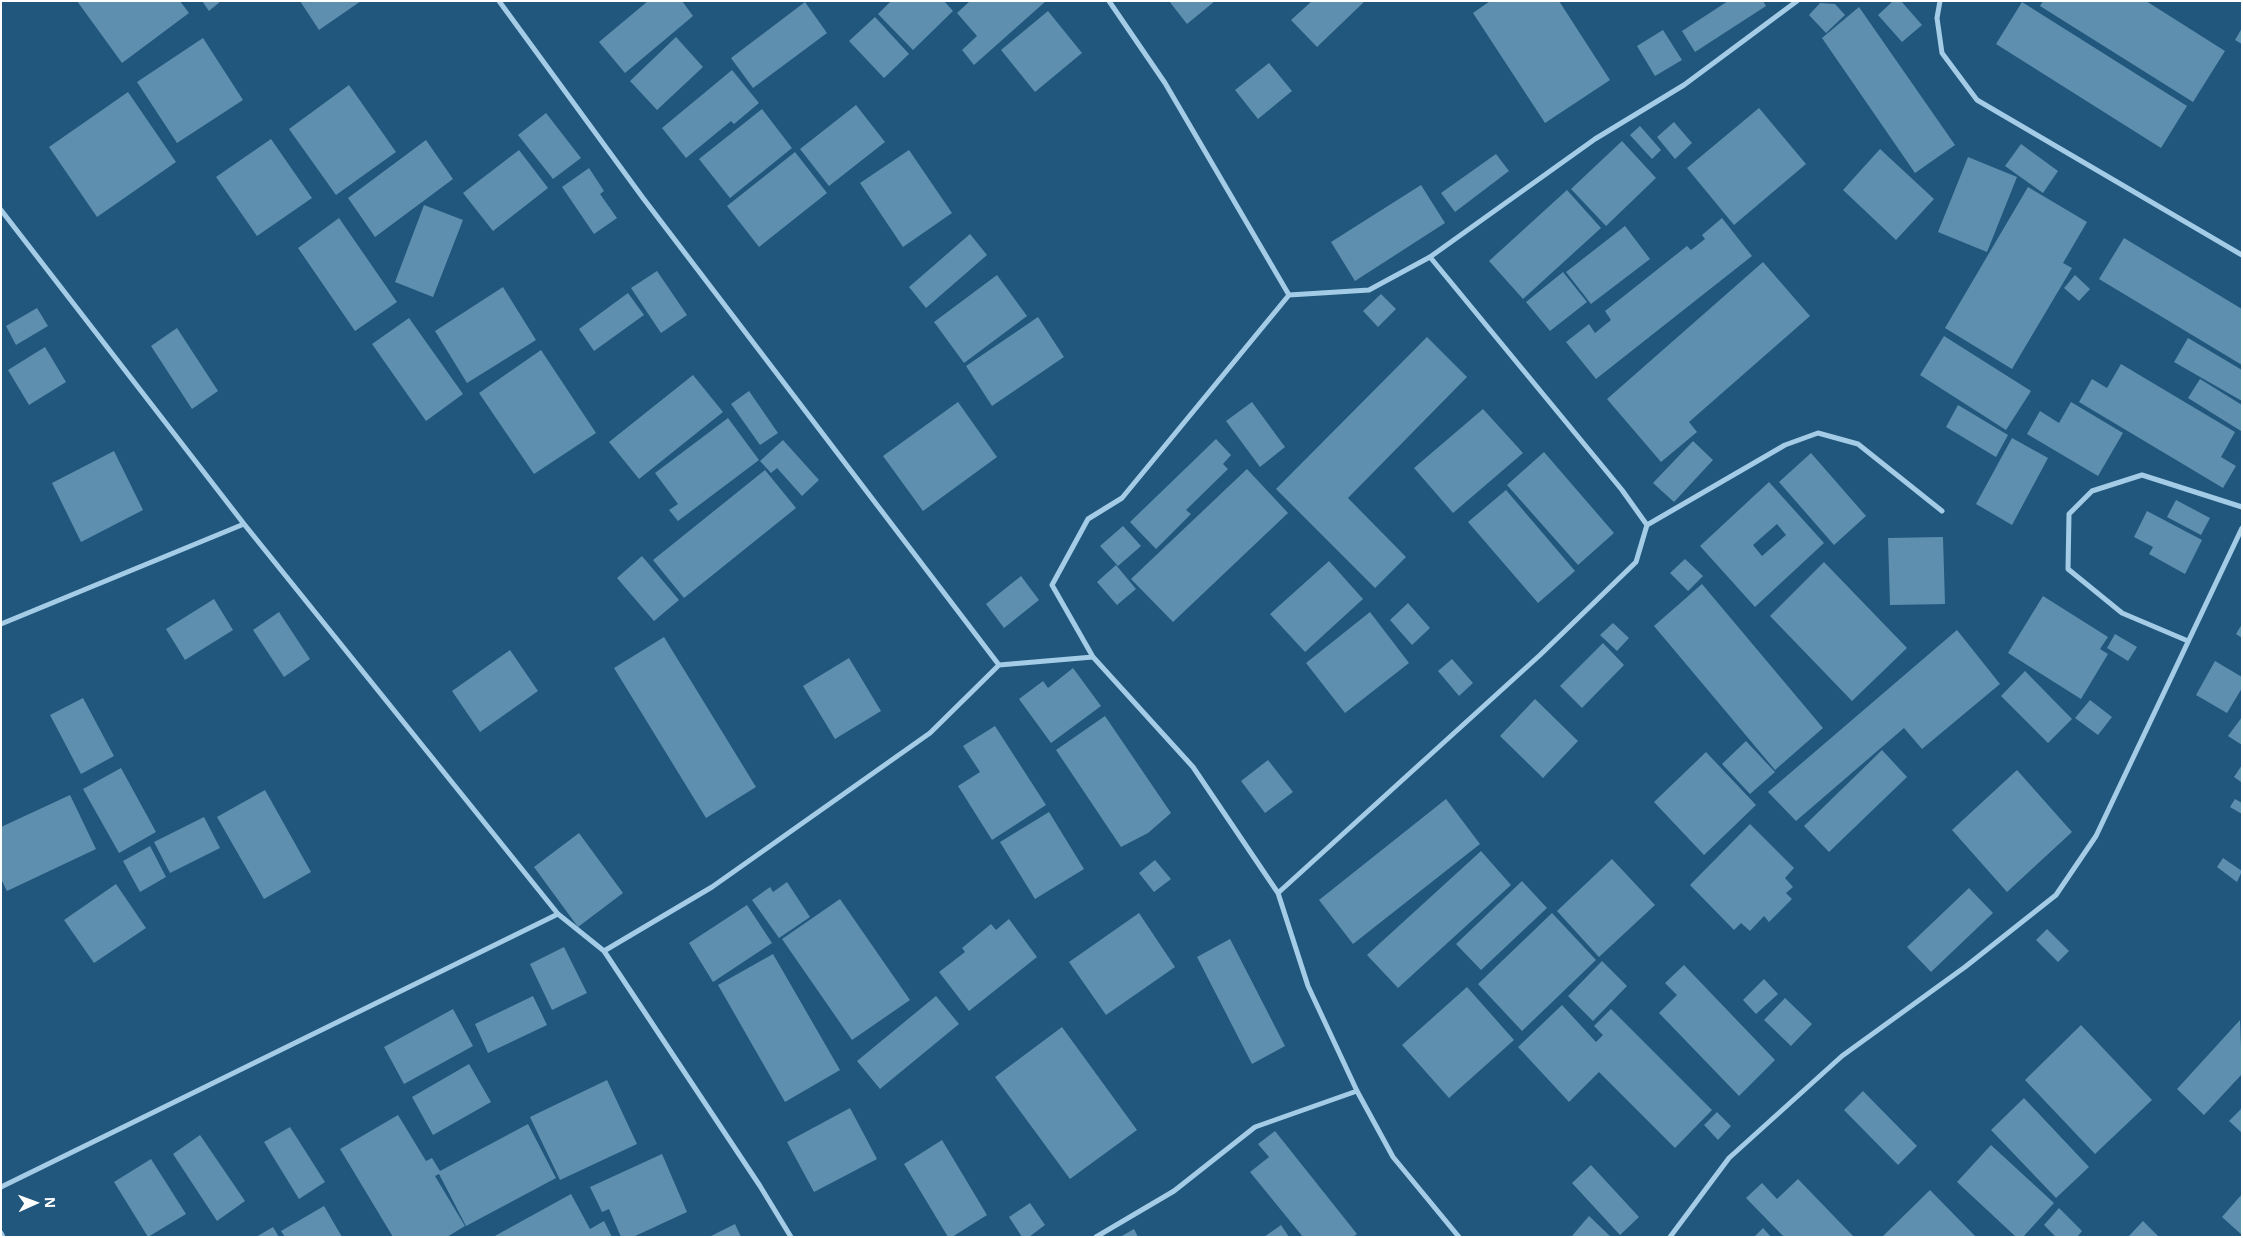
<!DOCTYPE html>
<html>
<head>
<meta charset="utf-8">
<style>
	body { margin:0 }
	#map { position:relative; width:2243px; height:1238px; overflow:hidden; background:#21577c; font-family:"Open Sans",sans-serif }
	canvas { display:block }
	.frame { position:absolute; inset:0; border:2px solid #fff; pointer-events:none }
	.north { position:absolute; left:10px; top:1178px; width:50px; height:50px; -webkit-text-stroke:4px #21577c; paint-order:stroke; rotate:88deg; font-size:14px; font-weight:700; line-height:20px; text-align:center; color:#fff }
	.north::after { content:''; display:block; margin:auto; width:18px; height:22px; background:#fff; clip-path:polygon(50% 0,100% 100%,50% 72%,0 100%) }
</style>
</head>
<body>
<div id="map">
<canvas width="2243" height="1238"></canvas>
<div class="frame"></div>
<div class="north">N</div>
</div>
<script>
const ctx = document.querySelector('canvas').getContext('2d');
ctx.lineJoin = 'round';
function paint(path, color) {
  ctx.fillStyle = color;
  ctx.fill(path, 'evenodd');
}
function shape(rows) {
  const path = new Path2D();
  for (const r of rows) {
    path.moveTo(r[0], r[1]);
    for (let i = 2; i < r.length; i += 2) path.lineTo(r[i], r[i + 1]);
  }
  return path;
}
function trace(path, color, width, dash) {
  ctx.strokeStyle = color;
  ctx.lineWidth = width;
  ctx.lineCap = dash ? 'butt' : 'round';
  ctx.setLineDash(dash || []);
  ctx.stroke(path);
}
const building = shape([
	[77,1,180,1,189,13,122,63],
	[202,1,221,1,209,11],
	[300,1,361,1,319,30],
	[648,1,682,1,693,16,625,73,599,42],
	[891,1,944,1,953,11,913,50,878,14],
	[970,1,1046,1,974,65,962,50,977,36,957,13],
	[1169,1,1215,1,1187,24],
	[1312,1,1365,1,1317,47,1291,20],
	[1490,1,1559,1,1610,80,1545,123,1473,13],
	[1728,1,1763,1,1766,6,1695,52,1682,31],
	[1893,1,1901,1,1922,25,1902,42,1878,15],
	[2043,1,2146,1,2225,51,2193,102,2040,6],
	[805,2,827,33,753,88,731,58],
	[2022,2,2187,106,2161,148,1996,44],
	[1820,3,1835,4,1845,15,1826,33,1809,15],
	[1859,7,1955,145,1915,173,1822,38],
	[1048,11,1082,53,1035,92,1001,50],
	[875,17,909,54,884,78,849,41],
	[2242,28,2242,44,2235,40],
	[1663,30,1682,60,1655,76,1637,46],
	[676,37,703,67,657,110,630,81],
	[203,38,243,100,177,143,137,82],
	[1269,63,1292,91,1258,119,1235,90],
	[732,70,759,103,734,124,731,121,686,158,662,128],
	[349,85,396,152,336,195,289,129],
	[128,92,176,162,97,217,49,147],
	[856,105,885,142,829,186,800,149],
	[1759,108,1806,164,1734,225,1687,168],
	[762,109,792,148,730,198,699,159],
	[546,113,581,158,553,179,518,135],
	[1674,122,1692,143,1675,159,1657,137],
	[1640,126,1661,150,1652,159,1630,135],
	[271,139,312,198,257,236,216,177],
	[426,140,453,179,375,237,348,198],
	[1622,141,1656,178,1606,226,1571,189],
	[2021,144,2058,171,2043,193,2005,166],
	[1880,149,1934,199,1896,240,1843,190],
	[519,150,548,188,493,231,463,193],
	[909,150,952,213,903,247,860,183],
	[795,152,827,193,759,247,727,206],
	[1496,154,1509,171,1455,212,1441,193],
	[1968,157,2017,177,1987,252,1938,232],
	[589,168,604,191,600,194,617,218,594,234,562,187],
	[1421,185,1445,223,1355,281,1331,242],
	[2028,187,2087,222,2063,263,2072,268,2012,369,1945,328],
	[1567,190,1601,228,1523,299,1489,261],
	[424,205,463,220,433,297,395,282],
	[339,218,397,302,355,331,298,248],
	[1722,218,1752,256,1596,379,1566,342,1589,324,1595,333,1611,320,1605,311,1687,246,1691,250,1705,239,1702,235],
	[1625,226,1650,259,1591,304,1566,272],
	[970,234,987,255,926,308,909,287],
	[2124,238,2242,309,2242,365,2099,279],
	[1763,262,1810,316,1689,422,1697,432,1661,462,1607,399],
	[657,271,687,315,661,333,631,288],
	[1563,272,1587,302,1550,331,1526,302],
	[997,275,1027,316,964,363,934,322],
	[2075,275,2090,289,2079,301,2064,288],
	[503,287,536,340,467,383,435,331],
	[628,293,644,315,594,351,579,329],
	[1381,294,1396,309,1378,327,1363,311],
	[37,308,48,326,16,345,6,326],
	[1038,317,1064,357,992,406,966,366],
	[409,318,463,394,426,421,372,344],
	[177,328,218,391,192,409,151,346],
	[1944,336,2031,391,2006,430,1920,375],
	[1427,337,1467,377,1348,498,1406,557,1375,588,1276,489],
	[2188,338,2242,370,2242,401,2174,362],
	[45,347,66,382,29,405,8,370],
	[541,350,596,433,534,474,479,393],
	[2121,364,2235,432,2221,457,2236,466,2223,488,2079,402,2092,379,2107,388],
	[693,375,723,412,639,479,609,442],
	[2200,379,2242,405,2241,431,2188,398],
	[749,391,778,433,760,445,731,404],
	[958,402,997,457,923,511,883,456],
	[1252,402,1285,447,1260,467,1226,421],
	[2071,402,2123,433,2098,476,2027,434,2040,411,2059,423],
	[1958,405,2008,435,1996,457,1946,427],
	[1483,409,1523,453,1453,513,1414,468],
	[728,418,759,460,678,521,669,510,678,504,655,473],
	[2012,438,2048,458,2012,525,1976,504],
	[1216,439,1231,455,1223,464,1228,469,1186,510,1191,514,1156,549,1130,522],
	[783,440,819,480,802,496,777,468,771,473,760,461],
	[1693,441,1713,460,1674,502,1653,483],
	[114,451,143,510,81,542,52,483],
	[1544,452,1614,533,1578,565,1507,485],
	[1811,453,1866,516,1834,545,1779,482],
	[1247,469,1288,513,1173,622,1131,579],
	[765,470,796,508,684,598,653,560],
	[1769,482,1824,543,1755,607,1700,546],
	[1777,524,1786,535,1762,556,1753,545],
	[1506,490,1575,571,1538,603,1468,522],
	[2176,500,2210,518,2201,535,2167,517],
	[2147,511,2202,540,2185,574,2149,554,2153,547,2134,537],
	[1123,526,1141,546,1118,566,1100,546],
	[1943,537,1945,604,1890,605,1888,538],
	[642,556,679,600,654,621,617,578],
	[1685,559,1703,576,1688,591,1670,573],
	[1329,561,1363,599,1305,652,1270,614],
	[1824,562,1907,648,1852,701,1770,616],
	[1116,565,1136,589,1117,605,1097,582],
	[1021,576,1039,600,1004,628,986,604],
	[1702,584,1823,728,1775,770,1654,626],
	[2043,596,2108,637,2100,649,2108,654,2081,699,2008,653],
	[214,599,233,630,185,660,166,629],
	[1408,603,1430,628,1412,645,1390,620],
	[279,612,310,659,284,677,253,630],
	[1370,612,1409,663,1345,713,1306,663],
	[1613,623,1629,638,1617,651,1600,635],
	[2242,624,2242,638,2236,634],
	[1957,630,2000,684,1922,749,1904,728,1796,821,1768,792],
	[2115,634,2137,647,2128,661,2107,648],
	[664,637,756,787,706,818,614,668],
	[1603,643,1624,665,1582,708,1560,686],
	[510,650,538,691,480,732,452,691],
	[849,658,881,711,835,739,803,686],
	[1452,659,1473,683,1459,696,1438,671],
	[2215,661,2242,677,2242,688,2227,713,2196,695],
	[1073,668,1101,706,1051,743,1019,699,1043,681,1048,688],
	[2025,671,2072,719,2048,743,2001,696],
	[83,698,114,756,81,774,50,715],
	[1535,699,1578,741,1543,778,1500,736],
	[2090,700,2112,717,2098,735,2075,718],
	[1105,716,1171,813,1148,833,1121,847,1056,750],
	[2242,717,2242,745,2228,736],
	[995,726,1046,805,992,840,958,786,980,772,963,746],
	[1746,741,1775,772,1750,794,1722,764],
	[1882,750,1907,777,1829,852,1804,826],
	[1706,752,1756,805,1704,855,1654,802],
	[1268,760,1293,792,1265,813,1241,781],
	[2242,765,2242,780,2241,782,2234,777],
	[121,768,156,832,119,853,83,789],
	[2017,770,2072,832,2007,892,1952,830],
	[265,790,311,872,264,899,217,817],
	[70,795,96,849,7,891,1,879,1,827],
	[1446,799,1480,844,1353,944,1319,900],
	[2235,799,2242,803,2242,814,2230,807],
	[1049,812,1084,869,1035,899,1000,842],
	[204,817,220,848,170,873,154,842],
	[1750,824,1794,868,1785,878,1793,887,1786,893,1792,899,1769,922,1764,916,1750,931,1741,923,1734,930,1690,885],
	[579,833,623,893,578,927,534,867],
	[150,846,166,877,140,892,123,861],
	[1481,851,1511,885,1398,988,1367,955],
	[2223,858,2242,871,2237,882,2217,867],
	[1612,859,1655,905,1599,957,1557,911],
	[1155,860,1171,879,1154,892,1139,873],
	[1522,881,1547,908,1481,970,1456,944],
	[787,882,810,917,779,938,752,900,770,887,773,892],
	[116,884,146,928,94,963,64,920],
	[1969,888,1993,913,1931,972,1907,947],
	[840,899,910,1000,852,1040,782,939],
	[747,905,772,943,713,982,689,943],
	[1139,913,1175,967,1106,1015,1069,962],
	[1552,913,1596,960,1522,1031,1478,984],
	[1009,919,1037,957,969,1011,939,972,965,952,962,948,991,924,996,930],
	[2047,929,2069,951,2058,962,2036,940],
	[1230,939,1285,1046,1252,1064,1197,957],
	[564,947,587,993,552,1010,530,964],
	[773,954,840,1070,785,1102,718,985],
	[1602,961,1627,986,1593,1021,1568,996],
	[1684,965,1775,1060,1739,1096,1659,1013,1677,995,1665,983],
	[1764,979,1778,994,1756,1014,1743,1000],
	[1467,987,1514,1040,1449,1098,1402,1045],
	[533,996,547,1025,488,1053,475,1024],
	[936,996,959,1024,880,1089,857,1061],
	[1785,998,1812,1024,1791,1046,1764,1020],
	[1562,1005,1596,1042,1603,1035,1594,1026,1611,1009,1712,1110,1675,1148,1599,1072,1569,1102,1518,1047],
	[453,1009,473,1046,404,1084,384,1047],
	[2240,1020,2242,1074,2204,1115,2177,1089],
	[2081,1025,2152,1100,2095,1154,2025,1080],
	[1062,1027,1137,1130,1070,1179,995,1077],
	[469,1064,491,1102,433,1135,412,1097],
	[607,1080,637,1144,560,1180,530,1117],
	[1863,1091,1917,1146,1898,1165,1844,1110],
	[2024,1098,2089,1167,2056,1198,1991,1130],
	[850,1108,877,1159,814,1192,787,1142],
	[2242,1108,2242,1133,2229,1121],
	[1717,1112,1731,1126,1718,1140,1704,1125],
	[398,1115,426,1161,432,1158,440,1171,528,1124,556,1178,466,1226,439,1174,435,1176,465,1226,447,1237,393,1237,340,1149],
	[290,1127,325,1182,299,1199,264,1142],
	[1275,1131,1357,1234,1353,1237,1303,1237,1250,1172,1269,1157,1258,1144],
	[200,1135,245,1201,217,1221,173,1154],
	[942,1140,987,1215,952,1237,948,1237,904,1164],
	[1991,1145,2054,1203,2023,1237,2016,1237,1957,1182],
	[662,1154,687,1212,633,1237,621,1237,609,1209,602,1212,590,1187],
	[151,1159,186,1214,148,1237,114,1182],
	[1591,1165,1639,1217,1620,1235,1572,1183],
	[1798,1179,1854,1237,1784,1237,1746,1198,1762,1183,1777,1199],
	[1930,1190,1976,1237,1882,1237],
	[571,1194,590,1229,604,1221,612,1237,493,1237],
	[2242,1194,2242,1235,2222,1217],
	[1030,1203,1045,1225,1029,1237,1022,1237,1009,1217],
	[324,1206,342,1237,285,1237,281,1231],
	[2059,1208,2082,1231,2077,1237,2056,1237,2044,1225],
	[1589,1216,1611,1237,1571,1237],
	[2143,1221,2159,1237,2128,1237],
	[735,1224,741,1237,709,1237],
	[1281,1225,1289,1237,1264,1237],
	[273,1227,279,1237,256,1237],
	[1763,1228,1771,1237,1754,1237],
	[1134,1229,1138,1237,1120,1237]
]);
const minor = shape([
	[499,1,643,198,999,665,1093,657,1193,767,1278,893,1308,986,1357,1091,1393,1157,1459,1237],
	[1109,1,1165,83,1289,295],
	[1940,1,1937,18,1942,53,1977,100,2242,255],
	[1,210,244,524,558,914,604,951,760,1186,791,1237],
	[1647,525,1785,445,1818,433,1858,444,1942,511],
	[1,624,244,524],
	[2188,641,2122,613,2068,569,2069,514,2092,491,2142,475,2242,507],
	[1093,657,1052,585,1088,519,1122,498,1289,295,1369,290,1430,257,1595,139,1684,85,1797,1],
	[1278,893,1540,655,1636,562,1647,525,1622,490,1430,257],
	[604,951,712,887,930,733,999,665],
	[1,1187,558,914],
	[1,1233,3,1237],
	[1096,1237,1174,1191,1255,1127,1357,1091],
	[1670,1237,1729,1158,1842,1056,1965,967,2056,895,2096,836,2242,528]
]);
paint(building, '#5e8faf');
trace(minor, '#a4cce6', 5);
</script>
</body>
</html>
